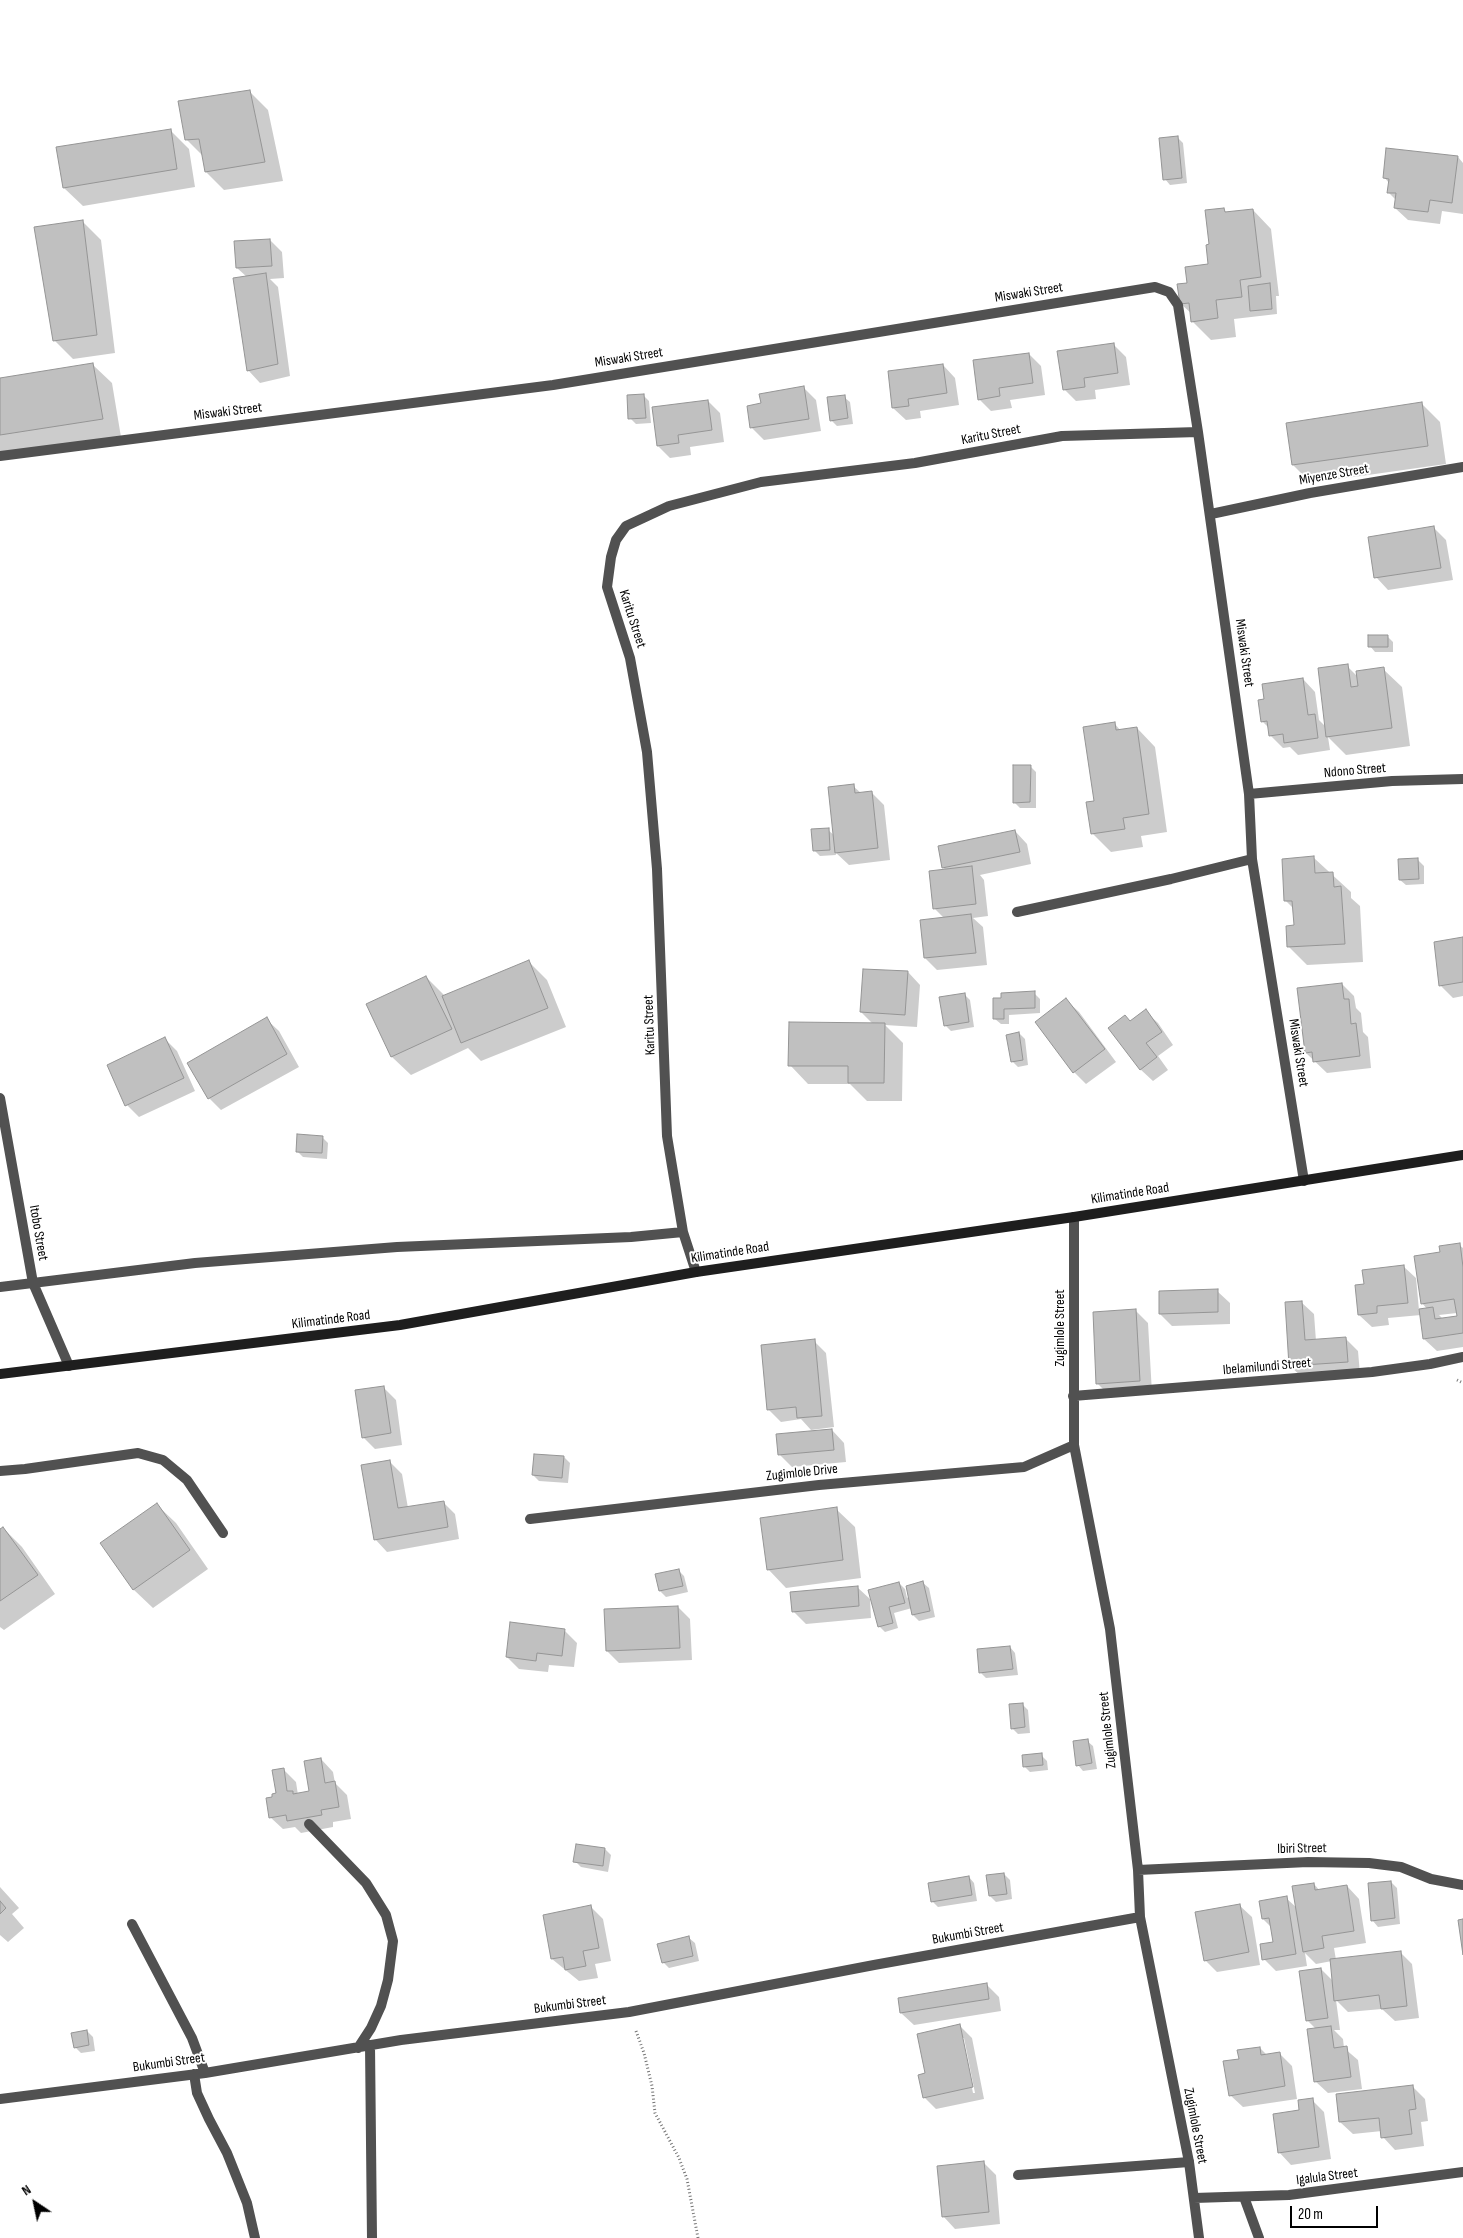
<!DOCTYPE html>
<html>
<head>
<meta charset="utf-8">
<style>
	body { margin:0 }
	#map { position:relative; width:1463px; height:2238px; overflow:hidden; background:#fff; font-family:"Sofia Sans Condensed",sans-serif }
	canvas { display:block }
	.north { position:absolute; left:10px; top:2178px; width:50px; height:50px; -webkit-text-stroke:4px #fff; paint-order:stroke; rotate:326deg; font-size:14px; font-weight:700; line-height:20px; text-align:center; color:#000 }
	.north::after { content:''; display:block; margin:auto; width:18px; height:22px; background:#000; clip-path:polygon(50% 0,100% 100%,50% 72%,0 100%) }
	.scale { position:absolute; left:1290px; top:2206px; width:88px; height:22px; box-sizing:border-box; border:2px solid #000; border-top:0; padding-left:6px; font-size:15px; line-height:18px; white-space:nowrap; color:#000; -webkit-text-stroke:4px #fff; paint-order:stroke }
</style>
</head>
<body>
<div id="map">
<canvas width="1463" height="2238"></canvas>
<div class="north">N</div>
<div class="scale">20 m</div>
</div>
<script>
const ctx = document.querySelector('canvas').getContext('2d');
ctx.lineJoin = 'round';
function paint(path, color) {
  ctx.fillStyle = color;
  ctx.fill(path, 'evenodd');
}
function shape(rows) {
  const path = new Path2D();
  for (const r of rows) {
    path.moveTo(r[0], r[1]);
    for (let i = 2; i < r.length; i += 2) path.lineTo(r[i], r[i + 1]);
  }
  return path;
}
function trace(path, color, width, dash) {
  ctx.strokeStyle = color;
  ctx.lineWidth = width;
  ctx.lineCap = dash ? 'butt' : 'round';
  ctx.setLineDash(dash || []);
  ctx.stroke(path);
}
function label(font, color, halo, rows, align = 'center') {
  ctx.font = font + ' "Sofia Sans Condensed",sans-serif';
  ctx.lineWidth = 4;
  ctx.setLineDash([]);
  ctx.textBaseline = 'middle';
  ctx.strokeStyle = halo;
  ctx.fillStyle = color;
  for (const [text, x, y, turn = 0] of rows) {
    ctx.save();
    ctx.translate(x, y);
    ctx.rotate((+turn || 0) * Math.PI / 180);
    ctx.textAlign = isNaN(turn) ? turn : align;
    if (halo) ctx.strokeText(text, 0, 0);
    ctx.fillText(text, 0, 0);
    ctx.restore();
  }
}
const shadow = shape([
	[249,91,268,110,283,181,224,190,206,172,203,156,186,139],
	[170,130,189,149,195,187,83,206,64,188],
	[1177,137,1183,143,1187,183,1170,185,1165,179],
	[1387,149,1458,157,1463,163,1463,214,1442,211,1440,224,1408,220,1395,208,1396,200,1388,192,1389,183,1384,177],
	[1224,210,1227,213,1253,210,1271,229,1279,296,1276,296,1277,314,1234,319,1236,337,1211,340,1192,321,1192,314,1181,304,1188,284,1210,265,1210,245],
	[83,222,101,240,115,353,73,359,54,340],
	[270,240,282,252,284,278,270,279,278,287,290,376,260,383,248,370,247,277,237,268],
	[1113,344,1126,357,1130,385,1095,390,1096,399,1076,401,1064,389],
	[1029,354,1041,366,1045,395,1010,400,1012,408,991,411,979,399],
	[93,365,112,383,121,437,0,456,0,379],
	[943,365,955,378,959,405,920,411,921,418,906,420,893,408],
	[804,388,816,400,821,431,764,440,752,428,748,407,762,404],
	[644,396,649,401,651,423,636,424,630,418],
	[844,397,850,402,853,424,837,426,831,420],
	[708,401,720,413,724,442,690,447,691,455,670,458,658,446],
	[1422,404,1440,422,1446,464,1311,483,1293,465],
	[1434,528,1446,540,1453,580,1388,590,1376,577],
	[1387,636,1393,642,1393,652,1375,652,1370,646],
	[1347,666,1358,677,1383,669,1402,687,1410,746,1346,755,1328,737,1330,750,1298,755,1290,747,1283,748,1270,735,1269,728,1262,721,1266,700,1303,679,1315,692,1319,720,1326,727],
	[1114,723,1121,731,1137,728,1155,747,1167,832,1141,836,1143,847,1111,852,1092,833,1095,802],
	[1030,766,1036,772,1036,808,1020,808,1014,802],
	[853,786,861,793,871,792,884,805,890,860,849,865,835,852,836,855,820,856,814,850,828,830,835,836],
	[1015,831,1027,844,1031,864,980,875,984,880,988,916,973,918,983,927,987,965,937,970,925,958,944,918,935,909,946,870,943,868],
	[1314,858,1351,892,1351,898,1360,906,1363,962,1307,965,1288,946,1295,926,1294,909,1285,900],
	[1418,860,1424,866,1424,884,1406,885,1400,880],
	[1463,938,1463,996,1453,998,1441,986],
	[528,961,547,980,566,1027,481,1061,468,1048,411,1075,392,1057,367,1005,426,977,445,996],
	[908,972,920,985,917,1027,885,1025,903,1043,902,1101,867,1101,850,1084,808,1084,790,1065,873,1024,861,1012],
	[1342,984,1354,996,1356,1008,1361,1013,1363,1032,1368,1037,1371,1068,1327,1073,1306,1053],
	[1034,993,1040,999,1040,1013,1009,1015,1009,1024,1001,1024,995,1019,994,1000],
	[964,994,970,1000,974,1027,951,1031,945,1025],
	[1066,1000,1079,1012,1116,1062,1086,1084,1074,1072],
	[1145,1011,1158,1023,1173,1045,1158,1056,1168,1070,1153,1081,1140,1069,1131,1022],
	[266,1019,279,1031,299,1067,221,1110,209,1098],
	[1019,1033,1025,1039,1028,1065,1018,1067,1012,1061],
	[165,1039,177,1051,195,1091,139,1117,127,1105],
	[322,1137,328,1143,327,1159,303,1157,297,1151],
	[1459,1245,1463,1248,1463,1347,1437,1351,1424,1339,1421,1315,1388,1318,1389,1325,1372,1327,1359,1315,1365,1285,1403,1266,1416,1278,1419,1310,1427,1309,1422,1303,1442,1253],
	[1457,1313,1458,1317,1443,1319,1439,1315],
	[1217,1291,1230,1303,1230,1324,1172,1326,1160,1314],
	[1301,1302,1314,1314,1316,1341,1346,1339,1358,1351,1360,1374,1303,1378,1290,1366,1286,1303],
	[1136,1311,1148,1323,1152,1393,1110,1396,1097,1383],
	[814,1341,826,1353,834,1427,811,1430,801,1419,781,1422,768,1409],
	[383,1387,396,1400,402,1445,375,1449,363,1437],
	[832,1430,844,1443,846,1462,792,1467,780,1455],
	[564,1457,570,1463,568,1483,539,1481,533,1475],
	[389,1461,402,1474,408,1508,443,1502,455,1514,459,1539,387,1552,375,1539],
	[157,1505,176,1523,208,1569,153,1608,134,1590,102,1543],
	[836,1509,855,1527,861,1578,786,1588,768,1569],
	[3,1528,22,1547,55,1594,4,1630,0,1627,0,1530],
	[678,1570,684,1576,688,1592,666,1597,660,1591,657,1575],
	[899,1583,905,1589,907,1598,923,1583,929,1588,935,1617,919,1621,913,1615,912,1608,894,1613,898,1628,885,1632,879,1626],
	[857,1587,870,1599,871,1618,806,1624,793,1611],
	[678,1607,690,1619,692,1660,619,1663,607,1651],
	[564,1630,577,1643,574,1667,549,1665,548,1672,519,1669,507,1657],
	[1010,1647,1015,1653,1018,1675,986,1678,981,1673],
	[1022,1704,1028,1710,1030,1733,1018,1734,1012,1728],
	[1087,1741,1093,1746,1097,1769,1083,1771,1078,1765],
	[1041,1755,1047,1761,1048,1770,1030,1772,1024,1766],
	[321,1759,333,1772,335,1783,347,1795,351,1819,333,1822,333,1827,301,1833,295,1827,283,1829,270,1817,283,1769,296,1782,298,1795,310,1792],
	[605,1849,611,1855,608,1872,581,1867,575,1861],
	[1004,1874,1010,1880,1012,1899,996,1902,990,1896],
	[969,1877,974,1883,977,1901,938,1907,933,1902],
	[1391,1882,1397,1888,1400,1924,1378,1927,1373,1921],
	[1314,1884,1320,1891,1347,1886,1359,1899,1366,1943,1334,1948,1336,1960,1400,1952,1412,1964,1419,2018,1395,2021,1382,2009,1348,2012,1336,2000,1340,2030,1334,2030,1343,2039,1344,2048,1358,2060,1362,2089,1328,2093,1315,2081,1316,2029,1307,2020,1321,1969,1334,1982,1332,1961,1316,1964,1305,1953,1307,1966,1276,1971,1264,1959,1274,1943,1272,1928,1263,1919,1286,1898,1297,1908],
	[0,1887,19,1908,12,1914,24,1928,8,1942,0,1935],
	[1239,1905,1252,1917,1260,1965,1217,1972,1205,1960],
	[591,1907,603,1919,611,1961,595,1964,598,1978,579,1981,552,1959],
	[689,1938,695,1943,699,1961,669,1968,663,1962],
	[987,1985,999,1997,1001,2011,914,2025,901,2013],
	[960,2026,972,2038,984,2099,936,2109,924,2097,926,2074],
	[962,2038,964,2038,975,2093,973,2093],
	[87,2031,93,2037,95,2051,81,2053,75,2047],
	[1260,2048,1267,2055,1279,2053,1292,2066,1297,2099,1243,2107,1230,2095,1240,2060],
	[1413,2087,1425,2099,1428,2121,1421,2122,1424,2146,1395,2150,1383,2137,1382,2131,1353,2134,1340,2122,1337,2095],
	[1312,2100,1324,2112,1331,2159,1291,2165,1279,2152,1301,2111],
	[983,2162,996,2175,1000,2224,955,2229,943,2216]
]);
const building = shape([
	[250,90,265,162,205,172,199,139,185,140,178,101,250,90],
	[171,129,177,169,63,188,56,147,171,129],
	[1178,136,1182,178,1163,180,1159,138,1178,136],
	[1386,148,1458,156,1452,203,1430,200,1428,212,1394,208,1396,193,1387,193,1389,179,1383,178,1386,148],
	[1224,208,1225,212,1253,209,1261,277,1240,280,1242,297,1216,300,1218,318,1191,322,1189,303,1180,304,1177,284,1187,283,1185,267,1208,264,1206,245,1209,244,1205,210,1224,208],
	[83,220,97,335,53,341,34,227,83,220],
	[270,239,272,266,236,268,234,241,270,239],
	[266,273,278,364,247,371,233,278,266,273],
	[1270,283,1272,309,1250,311,1248,286,1270,283],
	[1114,343,1118,373,1084,378,1085,387,1063,390,1057,351,1114,343],
	[1029,353,1033,383,999,388,1000,396,978,400,973,360,1029,353],
	[93,363,103,419,0,435,0,378,93,363],
	[943,364,947,393,908,399,909,406,892,408,888,371,943,364],
	[804,386,809,419,750,428,747,406,761,403,759,394,804,386],
	[644,394,646,418,628,419,627,395,644,394],
	[845,395,848,418,830,421,827,397,845,395],
	[708,400,712,430,678,435,679,443,657,446,652,407,708,400],
	[1422,402,1428,446,1292,465,1286,423,1422,402],
	[1434,526,1441,568,1374,578,1368,537,1434,526],
	[1368,635,1388,635,1388,647,1368,647,1368,635],
	[1348,664,1351,687,1358,686,1356,671,1384,667,1392,728,1326,737,1318,668,1348,664],
	[1303,678,1308,715,1315,714,1318,738,1284,743,1283,734,1269,736,1267,721,1261,722,1258,700,1264,699,1262,684,1303,678],
	[1115,722,1116,730,1137,727,1149,814,1123,818,1125,829,1091,834,1086,802,1094,801,1083,727,1115,722],
	[1013,765,1031,765,1030,802,1013,803,1013,765],
	[854,784,855,793,872,791,878,848,835,853,828,787,854,784],
	[829,828,830,850,813,851,811,829,829,828],
	[1015,830,1020,852,942,868,938,846,1015,830],
	[1314,856,1315,873,1333,872,1334,887,1341,886,1345,944,1287,947,1286,926,1294,925,1292,901,1284,901,1282,859,1314,856],
	[1418,858,1419,879,1399,880,1398,859,1418,858],
	[972,866,976,904,933,909,929,871,972,866],
	[971,914,976,953,924,958,920,920,971,914],
	[1463,937,1463,982,1439,986,1434,942,1463,937],
	[529,960,548,1008,461,1043,442,996,529,960],
	[863,969,908,971,905,1015,860,1012,863,969],
	[426,976,452,1029,391,1057,366,1004,426,976],
	[1342,983,1344,999,1349,999,1351,1024,1356,1023,1360,1056,1313,1062,1312,1052,1305,1053,1297,988,1342,983],
	[1035,991,1035,1008,1004,1009,1004,1019,993,1019,993,998,1001,998,1001,993,1035,991],
	[965,993,969,1022,944,1026,939,997,965,993],
	[1066,998,1105,1049,1073,1073,1035,1022,1066,998],
	[1146,1009,1162,1032,1146,1043,1157,1057,1140,1070,1108,1028,1125,1015,1130,1021,1146,1009],
	[267,1017,287,1054,208,1099,187,1063,267,1017],
	[789,1022,885,1023,884,1083,848,1083,848,1066,788,1066,789,1022],
	[1019,1032,1023,1060,1011,1062,1006,1035,1019,1032],
	[165,1037,184,1078,125,1106,107,1065,165,1037],
	[297,1134,323,1136,322,1153,296,1152,297,1134],
	[1460,1243,1463,1267,1463,1333,1423,1339,1419,1309,1433,1307,1435,1319,1457,1316,1454,1299,1421,1304,1414,1256,1440,1252,1439,1246,1460,1243],
	[1404,1265,1408,1303,1377,1306,1377,1313,1358,1315,1355,1285,1364,1284,1362,1270,1404,1265],
	[1218,1289,1218,1312,1159,1314,1159,1291,1218,1289],
	[1302,1301,1305,1340,1346,1337,1348,1362,1289,1366,1285,1302,1302,1301],
	[1136,1309,1140,1381,1096,1384,1093,1312,1136,1309],
	[815,1339,822,1416,797,1418,796,1407,767,1410,761,1345,815,1339],
	[384,1386,391,1433,362,1438,355,1390,384,1386],
	[832,1429,834,1450,778,1455,776,1434,832,1429],
	[534,1454,564,1456,562,1478,532,1475,534,1454],
	[390,1460,398,1508,444,1501,448,1527,374,1540,361,1465,390,1460],
	[157,1503,190,1550,133,1590,100,1543,157,1503],
	[837,1507,843,1560,767,1570,760,1518,837,1507],
	[3,1527,38,1575,0,1601,0,1529,3,1527],
	[679,1569,683,1586,659,1591,655,1574,679,1569],
	[923,1581,930,1611,912,1615,906,1586,923,1581],
	[899,1582,905,1603,889,1607,893,1623,878,1627,868,1590,899,1582],
	[858,1586,859,1606,792,1612,790,1592,858,1586],
	[678,1606,680,1648,606,1651,604,1609,678,1606],
	[510,1622,565,1629,562,1656,537,1653,536,1661,506,1657,510,1622],
	[1010,1646,1013,1669,979,1673,977,1649,1010,1646],
	[1023,1703,1025,1727,1011,1729,1009,1704,1023,1703],
	[1088,1739,1092,1763,1076,1766,1073,1741,1088,1739],
	[1042,1753,1043,1765,1023,1767,1022,1755,1042,1753],
	[321,1758,325,1783,335,1781,339,1807,321,1810,322,1815,287,1821,286,1815,269,1818,266,1798,272,1797,272,1794,276,1793,272,1770,284,1768,287,1791,293,1791,293,1794,309,1791,304,1761,321,1758],
	[576,1844,605,1848,603,1866,573,1862,576,1844],
	[1004,1873,1007,1894,989,1896,986,1875,1004,1873],
	[969,1876,972,1895,931,1902,928,1883,969,1876],
	[1391,1881,1395,1918,1371,1921,1368,1883,1391,1881],
	[1314,1883,1315,1890,1347,1885,1354,1931,1322,1936,1324,1948,1303,1952,1292,1886,1314,1883],
	[1287,1896,1296,1954,1262,1960,1260,1944,1273,1942,1269,1918,1262,1919,1259,1901,1287,1896],
	[0,1901,6,1908,0,1914,0,1901],
	[1240,1904,1249,1952,1204,1961,1195,1912,1240,1904],
	[591,1905,599,1948,583,1951,586,1966,565,1970,563,1957,551,1959,543,1915,591,1905],
	[1463,1919,1463,1955,1458,1920,1463,1919],
	[689,1936,693,1956,662,1963,657,1944,689,1936],
	[1401,1951,1407,2006,1381,2009,1379,1995,1334,2001,1330,1959,1401,1951],
	[1321,1968,1328,2018,1306,2021,1299,1971,1321,1968],
	[987,1983,989,1999,900,2013,898,1998,987,1983],
	[960,2024,973,2087,923,2098,918,2075,925,2073,917,2034,960,2024],
	[1331,2026,1334,2048,1347,2046,1351,2077,1314,2082,1307,2029,1331,2026],
	[87,2030,89,2045,74,2048,71,2033,87,2030],
	[1260,2047,1261,2055,1280,2052,1285,2086,1229,2096,1223,2061,1239,2059,1237,2050,1260,2047],
	[1413,2085,1416,2109,1409,2110,1412,2134,1381,2138,1379,2118,1339,2122,1336,2094,1413,2085],
	[1313,2098,1319,2147,1278,2153,1273,2114,1299,2110,1298,2100,1313,2098],
	[984,2161,989,2212,942,2217,937,2166,984,2161]
]);
const path = shape([
	[1457,1380,1463,1383],
	[636,2031,644,2053,652,2086,655,2113,679,2158,687,2179,698,2238]
]);
const service = shape([
	[1018,2175,1189,2162]
]);
const minor = shape([
	[0,456,553,385,1155,287,1169,292,1178,305,1198,432,1249,794,1252,859,1304,1181],
	[1211,514,1310,493,1463,467],
	[1249,794,1392,781,1463,779],
	[1017,912,1171,879,1252,859],
	[0,1098,33,1283,69,1366],
	[1074,1217,1074,1445,1110,1629,1138,1870,1140,1917,1189,2162,1199,2238],
	[696,1272,683,1232,667,1136,657,869,647,752,630,658,607,587,611,557,616,540,626,526,669,506,761,482,915,463,1062,436,1198,432],
	[0,1287,195,1263,397,1247,631,1237,683,1232],
	[1073,1396,1372,1372,1430,1364,1463,1357],
	[0,1471,25,1469,138,1453,163,1460,187,1480,223,1533],
	[530,1519,819,1485,1024,1467,1074,1445],
	[309,1824,366,1883,386,1915,393,1941,388,1980,381,2006,371,2028,358,2048],
	[1138,1870,1308,1862,1369,1863,1401,1867,1431,1879,1463,1885],
	[132,1924,192,2038,205,2073],
	[370,2045,372,2238],
	[194,2074,197,2093,209,2119,227,2153,247,2203,255,2238],
	[0,2099,205,2073,401,2040,629,2012,874,1965,1140,1917],
	[1244,2197,1259,2238],
	[1194,2198,1289,2195,1463,2172]
]);
const secondary = shape([
	[0,1374,400,1325,696,1272,1074,1217,1463,1155]
]);
const streetNames = [
	["Miswaki Street",1029,293,-9],
	["Miswaki Street",629,358,-9],
	["Miswaki Street",228,412,-7],
	["Karitu Street",991,435,-11],
	["Miyenze Street",1334,475,-10],
	["Karitu Street",632,619,72],
	["Miswaki Street",1244,653,82],
	["Ndono Street",1355,771,-5],
	["Karitu Street",650,1025,-92],
	["Miswaki Street",1298,1053,81],
	["Kilimatinde Road",1130,1194,-9],
	["Itobo Street",38,1233,80],
	["Kilimatinde Road",730,1253,-9],
	["Kilimatinde Road",331,1320,-7],
	["Zugimlole Street",1060,1328,-90],
	["Ibelamilundi Street",1267,1367,-5],
	["Zugimlole Drive",802,1473,-6],
	["Zugimlole Street",1108,1730,-96],
	["Ibiri Street",1302,1849,-1],
	["Bukumbi Street",968,1934,-10],
	["Bukumbi Street",570,2005,-7],
	["Bukumbi Street",169,2063,-8],
	["Zugimlole Street",1195,2126,79],
	["Igalula Street",1327,2177,-7]
];
paint(shadow, '#0003');
paint(building, '#c0c0c0');
trace(building, '#959595', 1);
trace(path, '#737373', 3, [1, 2.5]);
trace(service, '#515151', 10);
trace(minor, '#515151', 10);
trace(secondary, '#1e1e1e', 10);
label('14px', '#000', '#fff', streetNames);
</script>
</body>
</html>
